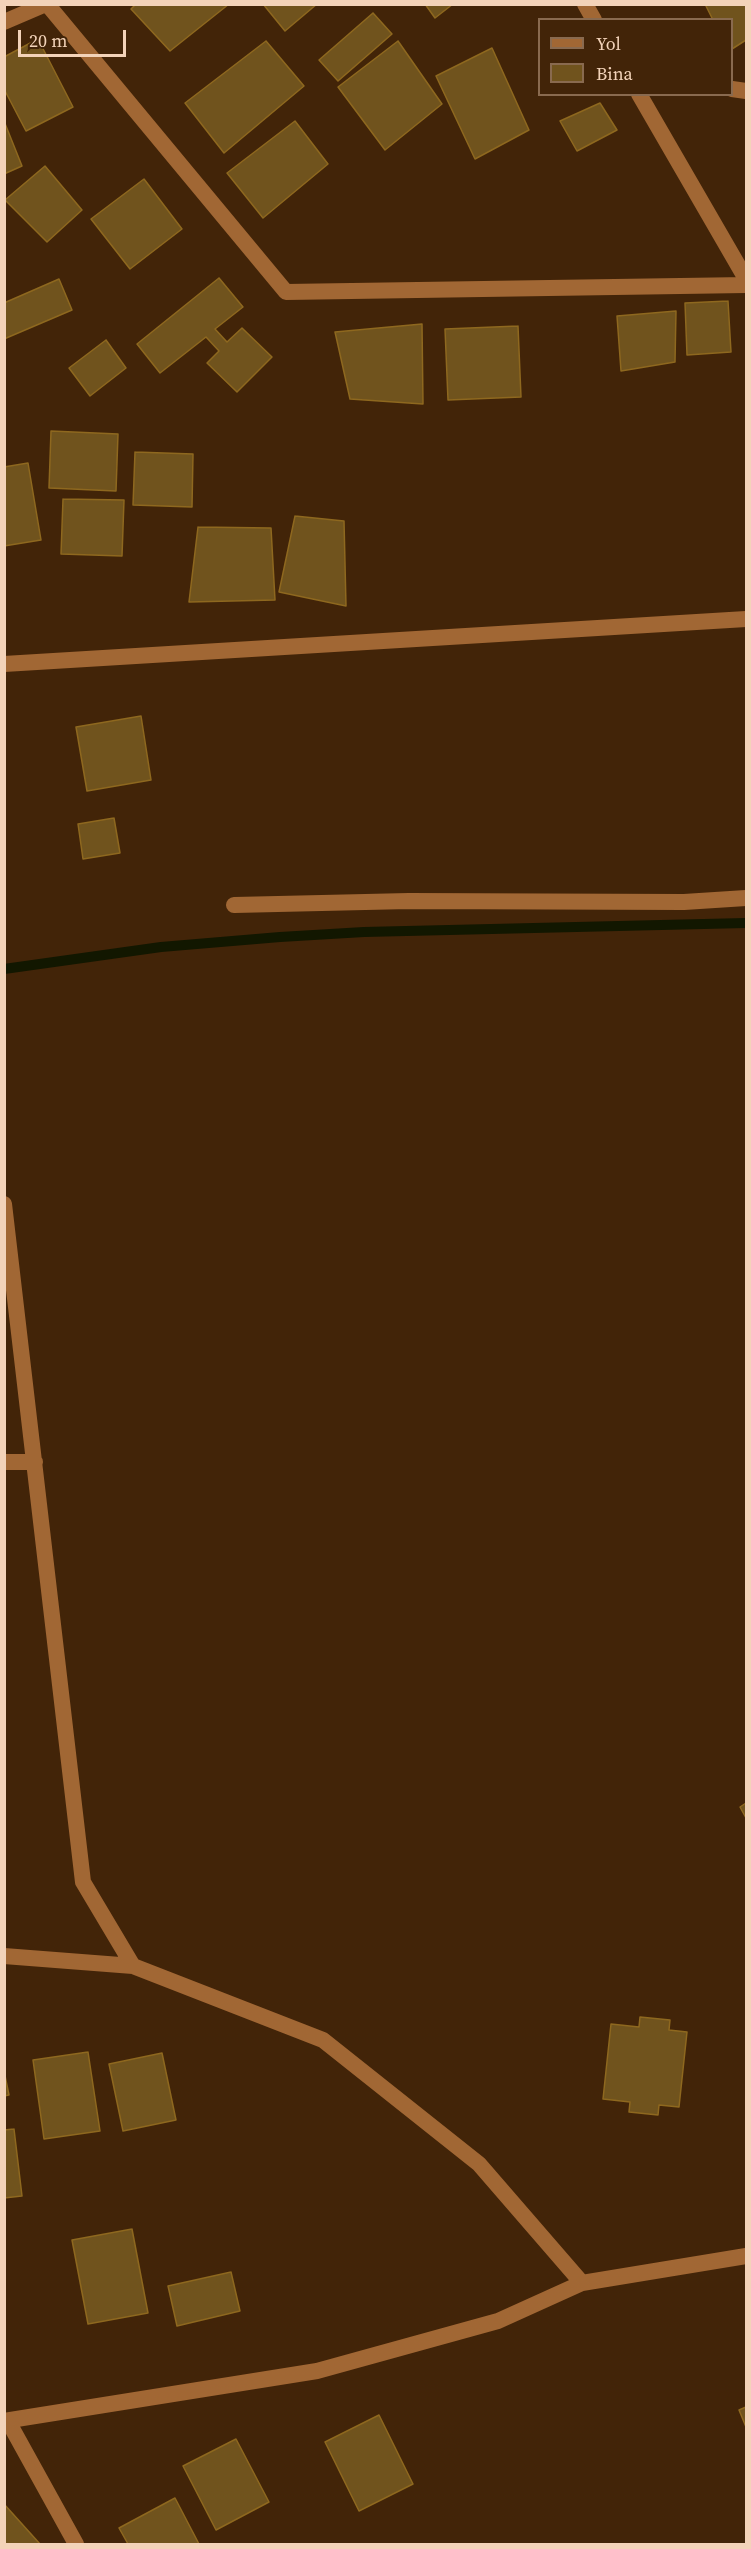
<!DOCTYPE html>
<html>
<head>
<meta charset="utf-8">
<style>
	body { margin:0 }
	#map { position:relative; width:751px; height:2549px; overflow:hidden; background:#422408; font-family:"Source Serif 4",serif }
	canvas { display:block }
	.frame { position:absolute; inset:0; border:6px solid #f3d3b9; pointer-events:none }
	.legend { position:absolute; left:538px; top:18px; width:195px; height:78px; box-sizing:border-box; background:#422408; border:2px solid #896a4f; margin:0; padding:8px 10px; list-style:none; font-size:18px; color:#f3d3b9 }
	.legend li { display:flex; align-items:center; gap:12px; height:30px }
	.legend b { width:30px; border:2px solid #896a4f }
	.scale { position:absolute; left:18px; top:30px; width:108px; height:27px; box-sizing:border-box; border:3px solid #f3d3b9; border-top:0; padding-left:8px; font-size:18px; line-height:21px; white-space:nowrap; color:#f3d3b9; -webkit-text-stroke:4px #422408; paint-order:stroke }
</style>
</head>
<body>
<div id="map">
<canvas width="751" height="2549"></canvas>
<div class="frame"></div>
<ul class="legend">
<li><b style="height:8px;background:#a16734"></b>Yol</li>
<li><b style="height:16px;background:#70531d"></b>Bina</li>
</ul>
<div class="scale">20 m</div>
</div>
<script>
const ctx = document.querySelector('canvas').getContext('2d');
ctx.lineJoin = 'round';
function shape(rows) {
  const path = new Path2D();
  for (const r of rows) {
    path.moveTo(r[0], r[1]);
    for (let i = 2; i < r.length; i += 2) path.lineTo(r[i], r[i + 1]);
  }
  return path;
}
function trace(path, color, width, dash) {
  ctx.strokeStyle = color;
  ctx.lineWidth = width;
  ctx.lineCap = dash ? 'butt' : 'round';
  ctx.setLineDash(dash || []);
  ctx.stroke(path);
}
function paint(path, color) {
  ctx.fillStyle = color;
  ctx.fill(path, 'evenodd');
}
const stream = shape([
	[4,969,161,947,280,937,364,932,746,923]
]);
const building = shape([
	[136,4,229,4,170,51,131,9,136,4],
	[263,4,317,4,285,31,263,4],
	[425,4,453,4,435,18,425,4],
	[705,4,746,4,746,40,732,49,732,20,713,20,705,4],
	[373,13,392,34,338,81,319,60,373,13],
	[38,39,73,107,26,131,4,89,4,57,38,39],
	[266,41,304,86,224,153,185,103,266,41],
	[398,41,442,104,385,150,338,87,398,41],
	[492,48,529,130,475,159,436,76,492,48],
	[600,103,617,130,577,151,560,121,600,103],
	[4,121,22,166,4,174,4,121],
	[295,121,328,164,263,218,227,173,295,121],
	[45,166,82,210,47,242,5,200,45,166],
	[144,179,182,229,130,269,91,219,144,179],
	[219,278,243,307,215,329,227,342,242,328,272,357,237,392,207,363,219,351,206,337,160,373,137,344,219,278],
	[59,279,72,310,4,339,4,303,59,279],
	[728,301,731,352,687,355,685,303,728,301],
	[676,311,675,362,621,371,617,316,676,311],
	[422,324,423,404,350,399,335,332,422,324],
	[518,326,521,397,448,400,445,329,518,326],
	[106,340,126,368,90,396,69,368,106,340],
	[51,431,118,434,116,491,49,488,51,431],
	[135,452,193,454,192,507,133,505,135,452],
	[28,463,41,540,4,546,4,467,28,463],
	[63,499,124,500,122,556,61,554,63,499],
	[295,516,344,521,346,606,279,592,295,516],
	[198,527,271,528,275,600,189,602,198,527],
	[141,716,151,780,87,791,76,727,141,716],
	[114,818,120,853,83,859,78,824,114,818],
	[746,1803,746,1818,740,1807,746,1803],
	[640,2017,670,2020,669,2030,687,2032,679,2107,659,2105,658,2115,629,2112,630,2102,603,2099,611,2024,639,2027,640,2017],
	[88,2052,100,2131,44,2139,33,2060,88,2052],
	[162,2053,176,2120,123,2131,109,2064,162,2053],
	[4,2071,9,2095,4,2096,4,2071],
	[14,2129,22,2196,4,2198,4,2130,14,2129],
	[132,2229,148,2313,88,2324,72,2240,132,2229],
	[231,2272,240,2311,177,2326,168,2286,231,2272],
	[746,2407,746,2427,739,2410,746,2407],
	[379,2415,413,2484,359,2511,325,2442,379,2415],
	[236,2439,269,2502,216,2530,183,2466,236,2439],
	[175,2498,199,2544,128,2544,119,2528,175,2498],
	[4,2504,40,2544,4,2544,4,2504]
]);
const minor = shape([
	[47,4,286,292,746,285],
	[585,4,594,20],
	[4,22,46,4],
	[732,89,746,91],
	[639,94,746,279],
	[4,664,746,619],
	[234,905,409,901,684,902,746,898],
	[4,1204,83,1882,133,1966],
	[4,1462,35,1462],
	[4,1956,133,1966,323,2040,479,2164,582,2283],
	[4,2421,317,2371,498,2321,582,2283,746,2256],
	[8,2421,76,2544]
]);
trace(stream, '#121700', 10);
paint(building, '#70531d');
trace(building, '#8e681f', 1.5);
trace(minor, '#a16734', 16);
</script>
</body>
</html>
